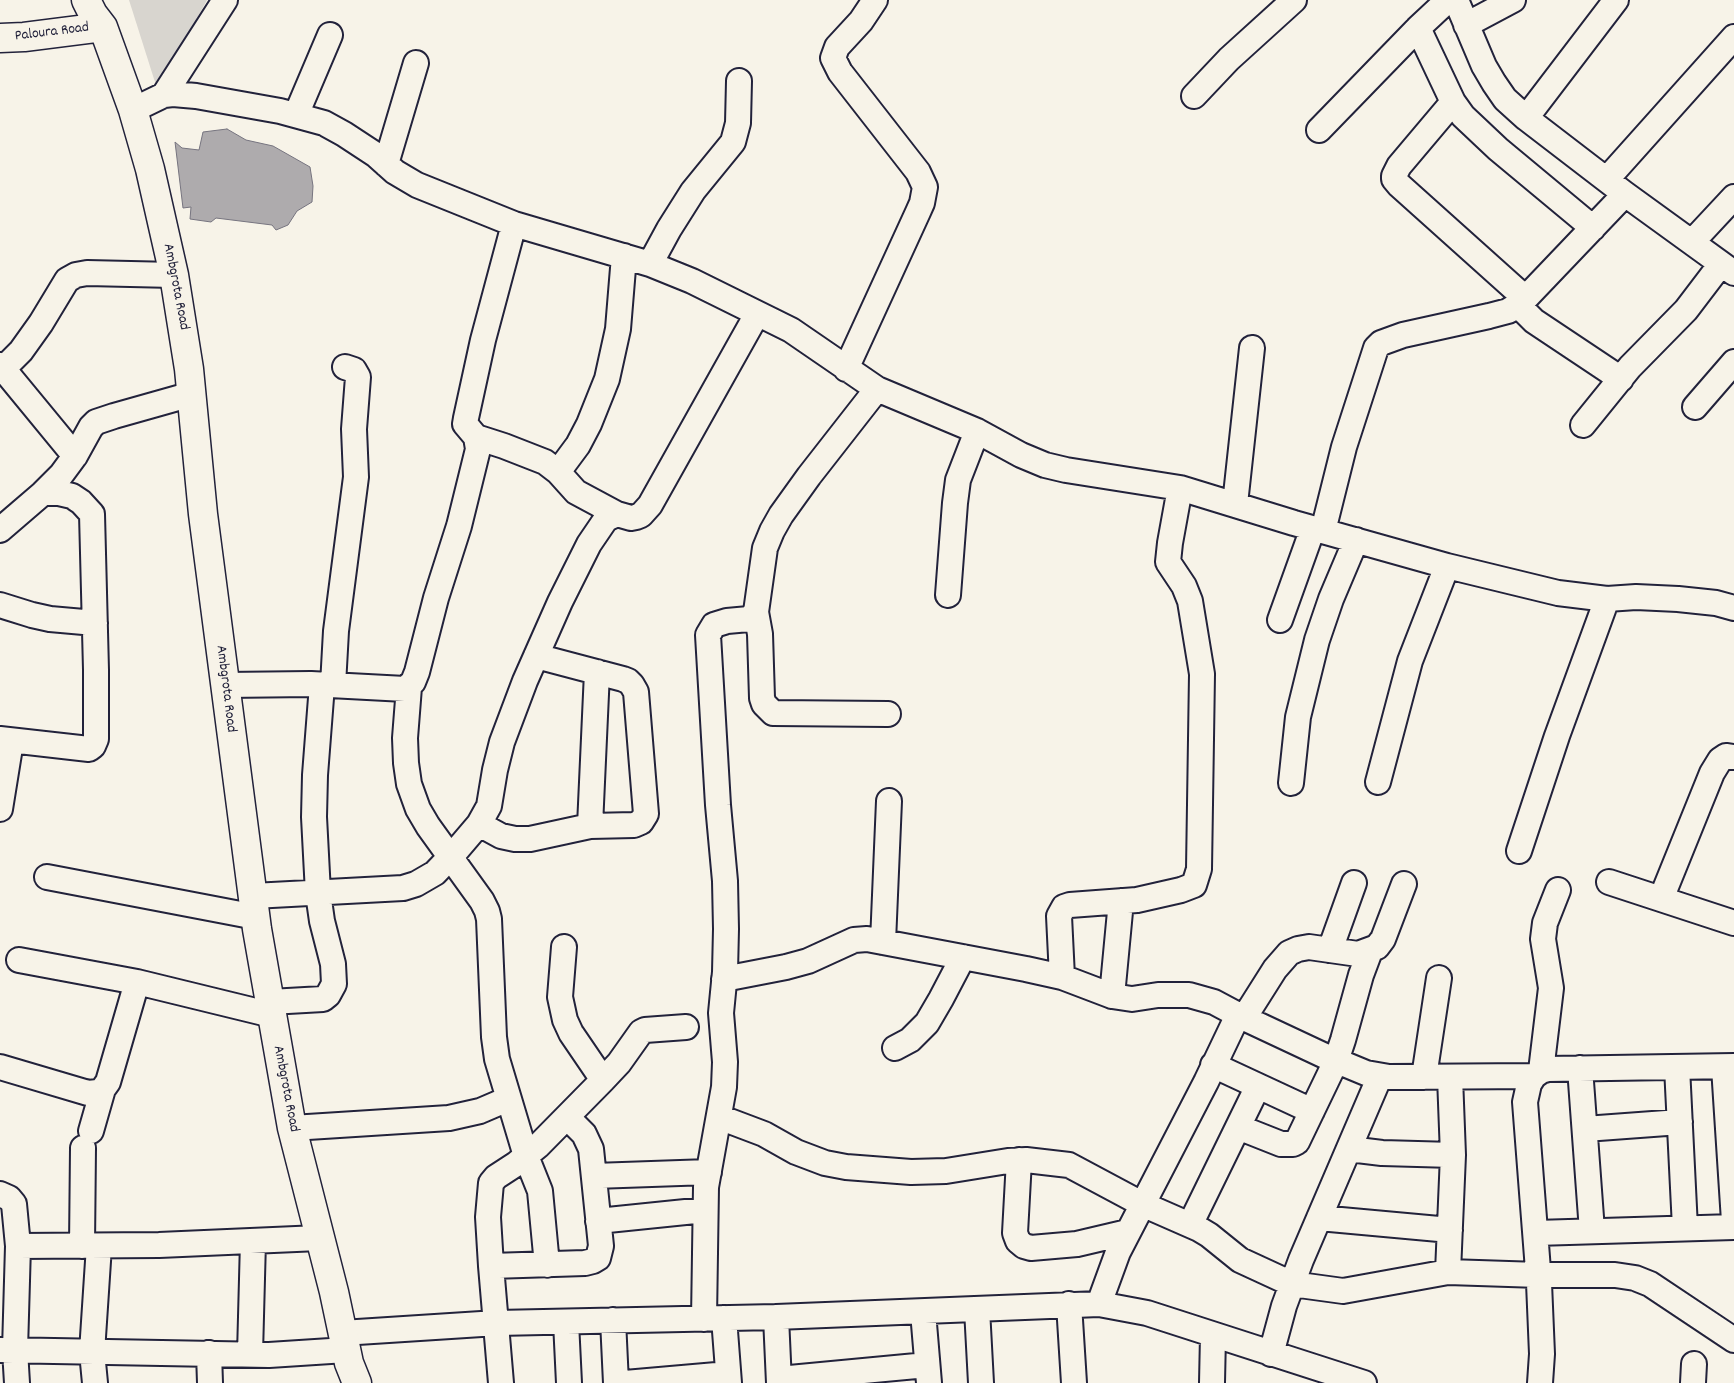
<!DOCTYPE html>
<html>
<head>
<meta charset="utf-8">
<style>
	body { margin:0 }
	canvas { display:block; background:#f7f3e8 }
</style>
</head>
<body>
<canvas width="1734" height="1383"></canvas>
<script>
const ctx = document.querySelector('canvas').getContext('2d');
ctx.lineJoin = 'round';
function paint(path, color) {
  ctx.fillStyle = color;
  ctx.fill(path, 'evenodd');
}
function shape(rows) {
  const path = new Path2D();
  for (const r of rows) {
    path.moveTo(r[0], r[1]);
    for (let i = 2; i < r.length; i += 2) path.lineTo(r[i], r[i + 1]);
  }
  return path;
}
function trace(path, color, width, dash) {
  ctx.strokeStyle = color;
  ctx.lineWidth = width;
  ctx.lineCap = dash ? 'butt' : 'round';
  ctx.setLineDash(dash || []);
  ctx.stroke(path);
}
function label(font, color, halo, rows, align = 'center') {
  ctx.font = font + ' Dekko,sans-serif';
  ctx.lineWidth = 4.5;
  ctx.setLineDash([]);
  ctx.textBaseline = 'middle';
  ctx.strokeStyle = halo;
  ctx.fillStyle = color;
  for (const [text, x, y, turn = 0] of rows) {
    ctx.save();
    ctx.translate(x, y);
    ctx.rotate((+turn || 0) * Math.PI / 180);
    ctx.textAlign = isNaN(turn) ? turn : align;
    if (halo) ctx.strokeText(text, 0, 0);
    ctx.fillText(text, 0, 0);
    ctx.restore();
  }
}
const green = shape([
	[129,0,207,0,158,89,154,79]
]);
const water = shape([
	[227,129,246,140,273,146,310,167,313,186,312,202,297,211,288,225,276,230,272,225,216,218,211,222,190,219,191,207,183,208,175,142,182,148,199,150,203,132,227,129]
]);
const minor = shape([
	[1456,0,1484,66,1494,83,1505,99,1526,118,1625,194,1734,273],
	[1466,25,1513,0],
	[1418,28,1453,102,1463,116,1498,149,1593,228],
	[164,95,225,0],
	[1194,96,1229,59,1294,0],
	[1453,102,1399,166,1394,176,1394,179,1399,185,1525,298],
	[133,110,164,95,173,94,196,96,280,111,324,123,344,134,376,155,395,172,417,185,514,224,650,264,692,281,791,330,877,389,977,431,1021,455,1045,465,1066,470,1180,488,1294,523,1447,566,1558,593,1607,599,1636,597,1678,599,1716,603,1734,608],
	[296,115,330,35],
	[1526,118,1616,0],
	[1319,130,1418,28,1448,0],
	[386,164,416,63],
	[1607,179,1734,37],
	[1692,242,1734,197],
	[650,264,669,229,693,191,733,142,738,123,739,81],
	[1521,303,1525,312,1534,321,1621,379],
	[0,365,75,456],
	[846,369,918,212,922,203,925,187,918,172,840,72,833,58,837,47,861,21,875,0],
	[0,372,21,351,41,323,67,280,76,275,87,273,174,275],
	[1695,407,1734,362],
	[1583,425,1630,367,1686,310,1721,264],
	[476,437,504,446,545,462,558,472,576,492,617,514],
	[558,472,578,445,589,424,607,379,618,329,624,256],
	[1235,504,1252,348],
	[0,530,43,493,61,475,75,456,91,427,96,422,114,416,192,394],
	[1323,531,1344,447,1376,348,1381,343,1403,335,1489,316,1508,311,1521,303,1625,194],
	[948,595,955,503,958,480,977,431],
	[0,605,32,615,50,619,95,623],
	[756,612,760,634,762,698,764,704,773,713,888,714],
	[1280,620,1313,528],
	[225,685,311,684,405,689,413,682,417,672,436,598,459,526,478,449,476,437,465,424,466,418,483,340,514,224],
	[333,685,336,631,356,477,354,429,358,377,354,370,345,367],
	[409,687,405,738,406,763,409,784,418,809,428,826,482,901,487,911,489,919,494,1037,497,1059,526,1156,540,1191,547,1265],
	[0,739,89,749,93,746,96,739,96,670,92,514,81,502,72,496,59,493,43,493],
	[1378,782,1410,661,1447,566],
	[1291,783,1298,717,1317,640,1331,599,1356,540],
	[0,809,11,741],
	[479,824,501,836,515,839,530,839,590,826,634,825,641,822,646,814,636,692,632,685,628,681,623,679,536,656],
	[590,826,597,672],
	[1519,851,1557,736,1607,599],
	[47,877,256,917],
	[1609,882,1734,923],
	[253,896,403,888,416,884,435,873,456,851,479,824,489,806,495,770,502,742,525,681,560,602,589,544,606,519,617,514,631,518,636,517,641,515,650,505,757,314],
	[1661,899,1712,773,1720,760,1726,756,1734,757],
	[883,942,889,801],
	[564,947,560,997,565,1020,571,1033,603,1080],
	[1330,950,1354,883],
	[19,960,137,982,272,1015],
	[1062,977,1059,916,1064,907,1070,905,1137,900,1181,890,1194,885,1199,869,1202,674,1190,601,1184,586,1168,562,1170,543,1180,488],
	[724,979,786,967,808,961,854,940,867,939,1026,969,1062,977,1112,996,1132,999,1158,995,1189,995,1214,1002,1244,1018,1325,1056,1366,1073,1389,1077,1534,1076],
	[1112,996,1121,901],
	[270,1002,323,999,328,995,334,984,333,964,322,921,318,893,314,817,315,775,322,685],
	[1244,1018,1275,969,1289,953,1298,949,1309,947,1358,954,1377,947,1383,939,1404,884],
	[895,1048,910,1040,927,1023,941,999,963,957],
	[1213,1065,1312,1111],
	[0,1067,88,1093,98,1092,103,1089,108,1082,137,982],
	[1677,1067,1685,1228],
	[1724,1067,1734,1221],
	[1580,1068,1592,1231],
	[1541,1071,1551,988,1543,939,1545,923,1558,890],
	[1424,1077,1439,978],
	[719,1117,764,1134,796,1152,825,1163,846,1167,911,1172,946,1171,1008,1161,1026,1160,1069,1165,1142,1204,1199,1229,1209,1235,1240,1260,1292,1284,1343,1291,1448,1272,1539,1275,1615,1275,1635,1278,1650,1284,1734,1340],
	[1238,1127,1281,1144,1293,1144,1297,1142,1336,1061,1343,1040,1361,975,1370,951],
	[292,1128,449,1118,480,1111,508,1099],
	[1585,1129,1680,1122],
	[91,1131,103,1089],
	[1349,1149,1382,1153,1453,1155],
	[1019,1160,1015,1233,1018,1241,1024,1246,1031,1248,1077,1244,1128,1232],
	[594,1176,709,1172],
	[0,1194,9,1198,14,1204,18,1246,159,1245,319,1238],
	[1319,1218,1450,1230],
	[598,1221,705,1210],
	[1190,1225,1258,1086],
	[1536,1233,1734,1227],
	[82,1246,83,1148],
	[491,1266,585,1263,593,1261,598,1258,601,1246,591,1149,584,1134,567,1117],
	[1448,1272,1453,1155,1450,1077],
	[1069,1304,1074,1383],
	[1099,1304,1118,1252,1206,1082,1238,1015],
	[977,1309,981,1383],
	[923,1312,929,1383],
	[776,1317,779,1383],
	[724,1318,729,1383],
	[704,1319,706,1187,724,1087,725,1062,721,1013,725,972,726,929,725,881,718,805,708,635,714,625,727,621,749,619,756,612,765,548,772,531,781,515,809,476,877,389],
	[613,1320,616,1383],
	[566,1322,569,1383],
	[342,1333,497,1323,776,1317,1099,1304,1147,1313,1364,1383],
	[0,1350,269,1355,346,1350],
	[209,1353,210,1383],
	[250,1354,253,1241],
	[1271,1354,1284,1306,1301,1260,1380,1076],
	[779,1379,927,1365],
	[17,1383,15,1350,18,1246],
	[95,1383,92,1352,99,1246],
	[501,1383,491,1266,488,1217,491,1183,496,1177,516,1164,538,1146,603,1080,619,1063,641,1032,645,1030,686,1027],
	[625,1383,728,1374],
	[1212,1383,1213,1335],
	[1540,1383,1542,1354,1539,1283,1525,1102,1529,1084,1534,1076,1541,1071,1548,1069,1734,1066],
	[1693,1383,1694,1364]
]);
const major = shape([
	[86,0,93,14,103,27,133,110,150,169,174,275,189,369,203,514,257,929,292,1128,334,1292,349,1363,357,1383],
	[0,38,24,37,103,27]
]);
const streetNames = [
	["Paloura Road",52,33,-7],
	["Ambgrota Road",175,287,79],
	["Ambgrota Road",225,689,83],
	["Ambgrota Road",285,1089,79]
];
paint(green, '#d8d5cf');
paint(water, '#aeabad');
trace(water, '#76747f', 1);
trace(minor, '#22223b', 28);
trace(major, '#22223b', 31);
trace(minor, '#f7f3e8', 24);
trace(major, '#f7f3e8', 28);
label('15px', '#22223b', '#f7f3e8', streetNames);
</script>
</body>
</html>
